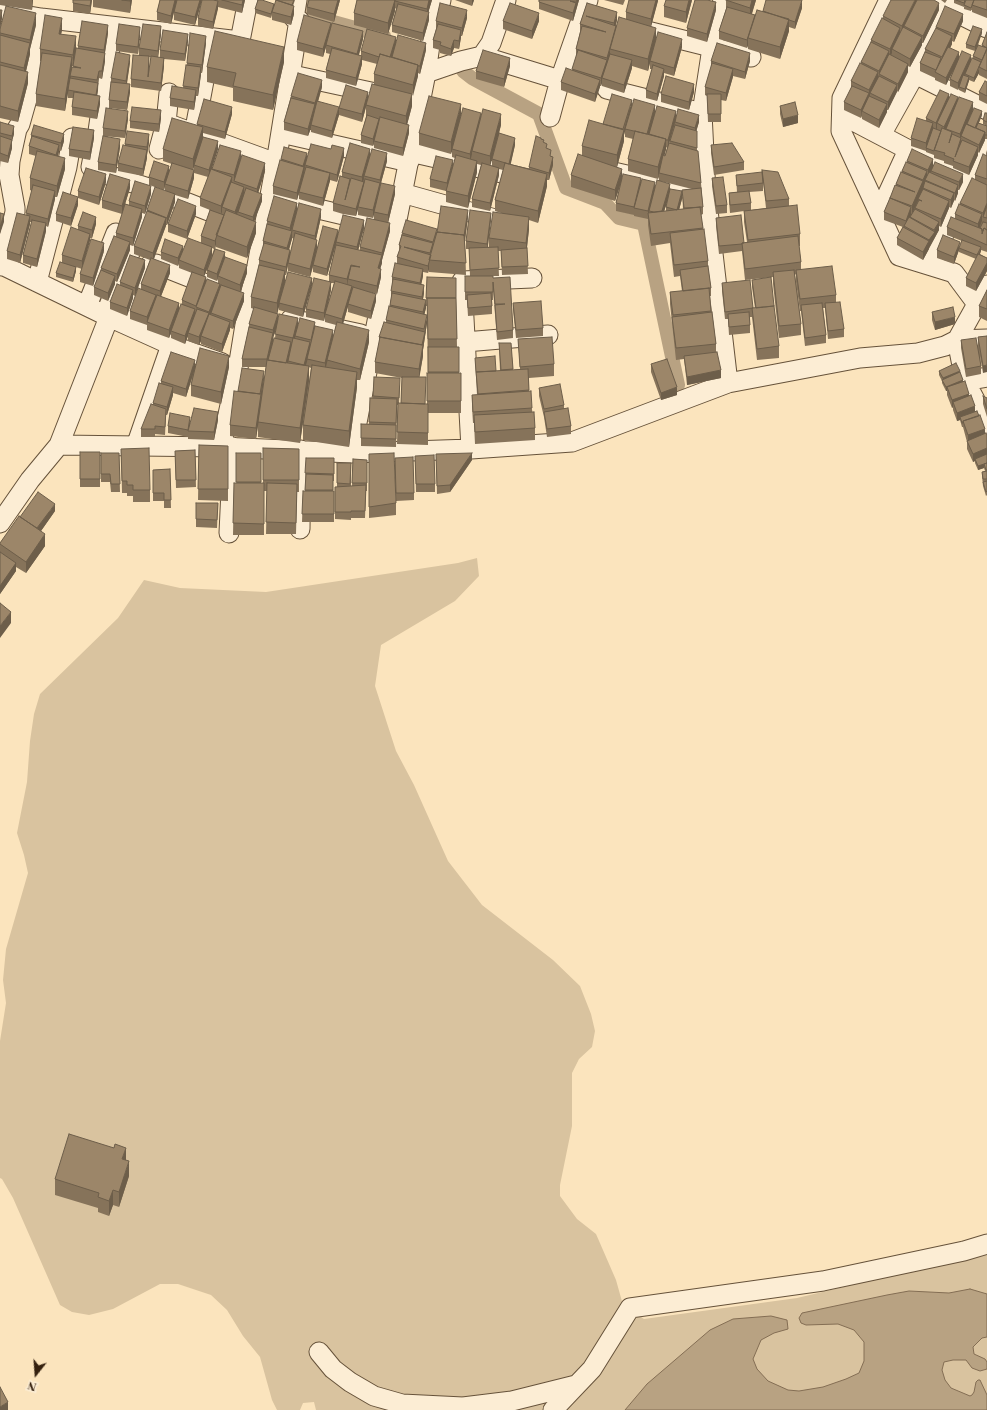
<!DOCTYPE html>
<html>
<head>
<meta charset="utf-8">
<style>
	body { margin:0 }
	#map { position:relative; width:987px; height:1410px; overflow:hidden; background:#fbe4bd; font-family:"Libre Bodoni",serif }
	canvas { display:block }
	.north { position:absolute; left:16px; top:1354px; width:40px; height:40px; -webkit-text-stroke:3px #fcedd4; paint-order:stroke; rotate:197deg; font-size:11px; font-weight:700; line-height:16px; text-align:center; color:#35210f }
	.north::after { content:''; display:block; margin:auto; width:14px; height:18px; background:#35210f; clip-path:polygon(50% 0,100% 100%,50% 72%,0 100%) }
</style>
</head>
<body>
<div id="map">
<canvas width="987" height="1410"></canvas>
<div class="north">N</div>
</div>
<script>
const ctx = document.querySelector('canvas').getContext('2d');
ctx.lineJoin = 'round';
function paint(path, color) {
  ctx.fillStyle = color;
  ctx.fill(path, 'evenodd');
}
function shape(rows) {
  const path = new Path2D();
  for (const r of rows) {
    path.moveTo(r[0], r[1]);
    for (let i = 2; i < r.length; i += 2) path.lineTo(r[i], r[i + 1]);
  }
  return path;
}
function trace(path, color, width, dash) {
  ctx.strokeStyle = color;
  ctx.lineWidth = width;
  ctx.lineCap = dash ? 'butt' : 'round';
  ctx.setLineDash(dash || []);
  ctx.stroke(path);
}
const green = shape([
	[477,558,479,576,455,601,381,645,375,686,396,751,414,785,448,861,482,905,553,960,580,986,591,1014,595,1031,592,1047,579,1059,572,1073,572,1126,560,1185,560,1196,577,1219,596,1234,616,1280,623,1305,644,1319,797,1298,987,1253,987,1410,316,1410,314,1402,303,1403,300,1410,277,1410,272,1400,260,1357,243,1336,227,1310,211,1295,178,1284,160,1284,113,1309,89,1315,72,1312,60,1305,13,1198,2,1179,0,1178,0,1041,6,1003,3,980,6,949,28,873,24,855,17,833,27,782,30,741,34,714,40,694,118,618,144,580,180,588,266,592,458,563]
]);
const water = shape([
	[970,1289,987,1294,987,1337,982,1338,973,1347,974,1354,985,1359,987,1362,987,1369,980,1371,972,1368,966,1360,953,1360,944,1362,942,1370,945,1380,951,1388,970,1396,972,1395,974,1392,976,1382,978,1380,980,1380,987,1395,987,1410,625,1410,647,1384,710,1330,733,1319,771,1316,787,1320,788,1329,774,1333,761,1340,753,1359,757,1369,768,1381,788,1390,799,1391,823,1387,846,1379,859,1373,864,1361,864,1342,854,1330,838,1324,806,1325,801,1323,799,1318,802,1313,887,1295,909,1291,949,1293,970,1289]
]);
const canal = shape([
	[303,0,301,13,384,36],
	[463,71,472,78,539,114,566,188,605,203,619,218,644,224,678,385]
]);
const minor = shape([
	[723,0,712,48,702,113,706,193,728,383],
	[889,0,842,98,841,131,899,256,954,273,977,304,957,340,965,381,975,400,987,429],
	[931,0,987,28],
	[0,11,41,18,240,41,248,0],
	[113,27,98,131,91,167,95,171,155,190,234,221],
	[639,29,751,57],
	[485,57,560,80],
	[426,73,461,61,482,56,491,43,506,0],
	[915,74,987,110],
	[297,76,394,97],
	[607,89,702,113],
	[842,115,987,191],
	[550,117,560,80,588,0],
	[166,123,276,163],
	[281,133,409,162],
	[194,134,212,38],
	[881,135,915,74,951,0],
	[159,149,166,123,169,93],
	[410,152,528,179],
	[596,168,706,193],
	[402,193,495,219],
	[272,198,390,226],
	[879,213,908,150],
	[0,264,109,317,171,345,222,363],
	[929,265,987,146],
	[2,266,15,212,15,208,9,175,10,161,17,129,20,124,33,78,41,18],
	[37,282,67,167,72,138],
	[977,304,987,285],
	[87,306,116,233],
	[108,308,155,190],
	[130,311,149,266,152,264,156,264,214,287],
	[291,319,361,334],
	[465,342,548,335],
	[965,381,987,377],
	[59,445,221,447,351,453,471,449,572,442,728,383,860,358,918,353,945,346,957,340,987,339],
	[136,446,171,345],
	[221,447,238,368,249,300,256,271,276,163,299,20,294,18,297,0],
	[471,449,462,281,532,278],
	[351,453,426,73,430,45,441,0],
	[0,523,30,480,59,445,109,317],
	[300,529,301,450],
	[229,533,233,447],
	[319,1352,333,1369,350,1382,374,1396,402,1404,463,1407,512,1401,576,1385],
	[553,1410,592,1369,630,1308,823,1281,964,1251,987,1244]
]);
const wall = shape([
	[0,0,33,0,32,10,0,5],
	[73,0,92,0,90,14,73,11],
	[93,0,132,0,130,13,93,7],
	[160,0,177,0,171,24,157,20,157,12],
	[177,0,202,0,195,25,174,20,174,12],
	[214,0,245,0,242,13,218,7,213,29,198,26,198,18],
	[295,0,293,6,294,14,291,25,272,20,272,15,271,18,255,13,255,9,274,4],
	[340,0,334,22,307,14,307,7],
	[357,0,432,0,428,12,429,20,423,41,392,32,392,25,396,9,395,8,395,3,395,11,388,34,354,25,354,13],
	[455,0,474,0,472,6],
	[539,0,579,0,573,21,539,9],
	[604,0,625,0,623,5],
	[658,0,651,26,656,39,682,47,674,76,664,73,664,76,657,101,646,98,646,90,652,69,650,69,650,62,648,71,632,66,632,68,624,93,602,86,602,83,601,86,600,86,595,102,561,90,561,82,572,70,576,57,576,49,580,32,580,24,587,3,617,20,616,25,616,26,626,19,626,12],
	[692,0,686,23,664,17,664,6],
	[726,0,756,0,752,14,755,15,763,11,802,8,795,29,789,27,789,31,780,59,748,49,748,45,747,48,719,39,719,31,726,9],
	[941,0,947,0,945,3],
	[954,0,966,0,964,7,954,3],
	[987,0,987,18,972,12,972,8,971,11,964,9,964,5],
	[0,10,2,18,0,28,36,25,30,49,30,54,26,71,28,83,18,122,0,118],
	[716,10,707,42,687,36,687,28],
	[939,10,923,43,922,43,922,45,910,67,908,66,908,72,898,92,897,91,888,110,887,110,887,112,879,128,862,119,862,116,861,118,844,110,844,102,851,88,851,81,861,64,861,62,871,42,871,40,883,19,883,16],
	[467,18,462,36,461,36,459,49,454,48,451,56,440,53,440,50,433,48,433,40,436,29,436,21],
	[503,21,539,21,532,39,503,29],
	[963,21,954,42,952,41,952,44,950,48,959,59,971,61,973,59,973,56,975,51,966,48,966,44,982,33,978,45,982,46,987,32,987,79,979,75,979,73,974,82,969,80,965,93,959,90,959,88,958,90,950,86,950,79,954,68,946,85,935,80,935,78,920,71,920,63,925,52,925,49,936,29,936,27],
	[331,29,363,39,359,55,361,56,361,51,396,43,426,50,420,74,418,73,418,76,412,96,412,106,407,125,409,133,403,156,374,148,374,144,373,146,361,143,361,135,366,117,366,107,362,122,339,115,339,108,368,98,374,84,374,74,377,64,362,60,362,64,356,86,326,78,326,70,330,54,326,53,326,47,323,57,297,50,297,42],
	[62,30,61,34,76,48,73,66,72,66,72,67,73,67,76,48,78,49,78,46,108,33,105,53,105,61,102,79,99,78,98,84,98,90,97,96,100,104,97,119,72,115,72,107,73,98,68,98,68,92,65,111,36,106,36,94,41,61,40,61,40,49],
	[161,34,158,57,160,58,160,50,188,41,185,61,164,59,164,66,161,91,131,87,131,79,139,56,139,48],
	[149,57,151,57,149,71],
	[140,35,138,54,116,51,116,44],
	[206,43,202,73,201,73,198,96,196,96,194,110,170,106,170,98,183,88,187,63],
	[711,61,750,61,745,79,733,76,726,101,721,100,721,122,708,122,707,96,705,95,705,87,711,68],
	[130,62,127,84,130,92,127,110,109,108,109,100,111,83,111,78],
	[284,62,273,110,233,101,233,88,207,82,207,67],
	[510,66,504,87,476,79,476,71],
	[987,80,987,104,979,100,979,92,987,82],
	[322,87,318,102,339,115,332,138,311,132,311,128,308,136,284,130,284,122,291,96],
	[694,92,689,110,661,102,661,94],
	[949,97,958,99,973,110,967,124,982,115,979,123,987,126,987,139,985,139,985,140,979,153,978,152,978,155,969,175,953,168,953,166,944,163,944,161,934,158,934,155,926,152,926,149,926,151,911,146,911,138,926,121,926,118],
	[780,106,798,123,783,127,780,114],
	[632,107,699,122,696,131,697,150,701,183,703,207,703,214,701,215,703,229,708,261,708,267,711,288,711,296,710,296,716,344,716,353,721,378,687,385,684,359,676,360,670,304,670,292,682,291,680,276,674,277,670,243,651,246,648,225,648,217,648,219,634,216,634,212,634,215,616,211,616,203,621,182,615,201,571,187,571,175,582,155,582,146,603,124],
	[675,124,670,141,670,143,669,143],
	[625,130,625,137,633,139,628,159,628,171,658,179,659,177,659,181,655,188,622,180,617,167,624,141,624,135],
	[666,147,667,148,665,156,664,156],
	[660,181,692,189,682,190,683,209,679,210,682,199,670,191],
	[669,197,666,207,666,211,664,211],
	[987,113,987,126,983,124,983,120],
	[232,114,225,139,203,133,203,138,218,149,211,170,212,170,212,169,241,158,265,171,258,192,262,201,254,221,256,233,247,258,216,247,216,244,215,249,225,257,247,273,240,292,244,301,233,329,230,328,230,330,222,352,201,344,201,341,199,345,188,341,188,336,185,344,171,338,171,333,169,338,147,330,147,325,130,319,130,311,141,289,141,284,150,260,134,254,134,246,147,213,147,210,165,191,165,187,164,190,149,185,149,177,169,171,172,164,163,161,163,149,197,125,197,124],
	[194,166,194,173,208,177,200,198,200,206,210,210,201,236,201,243,183,250,161,252,161,259,178,266,179,264,179,268,192,273,182,300,182,304,179,309,161,296,170,273,154,259,166,225,167,225,175,202,175,195,188,199,194,178,193,170],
	[212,248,214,249,212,255],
	[207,270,207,277,217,281,218,279,218,283,206,282,204,276],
	[461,116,481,117,501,125,499,133,515,145,510,165,529,169,529,167,541,139,551,157,553,165,549,180,547,180,547,186,538,223,529,220,529,229,527,248,528,274,502,275,501,251,498,251,499,276,493,276,493,278,513,330,513,338,497,340,493,289,493,300,492,300,492,314,468,316,467,300,465,300,465,276,470,276,469,249,466,249,466,241,491,213,488,247,489,247,489,238,504,214,495,211,495,200,503,170,499,169,499,175,490,211,472,207,472,199,481,165,477,164,477,172,468,208,446,202,446,191,430,187,430,179,453,167,455,158,452,157,452,150,451,154,419,145,419,133],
	[498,137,492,159,492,166,490,165],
	[161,118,159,132,130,128,130,121],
	[128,119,125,138,103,136,103,128],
	[0,122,14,134,12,141,12,148,8,163,0,161],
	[31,135,64,141,61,151,59,150,58,156,65,169,57,197,55,197,55,199,48,227,46,226,46,231,37,267,23,263,23,255,32,222,30,222,30,224,20,263,7,259,7,251,26,215,32,191,30,190,30,178,36,156,29,154,29,146,31,138],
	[94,138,90,160,69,156,69,149],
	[149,142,147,155,147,158,143,176,118,171,118,163,125,145,125,144],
	[711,145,744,162,744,170,714,175,711,153],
	[120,147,116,173,98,170,98,162],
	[987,150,987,252,981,250,980,254,987,258,987,271,976,291,966,286,966,278,976,259,959,252,959,250,954,264,937,258,937,250,960,247,962,241,947,235,947,227,955,218,955,214,960,205,960,203,975,180,975,175,986,155,986,153],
	[370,154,387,161,380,187,395,194,388,223,390,231,382,260,382,263,380,269,381,277,377,294,370,292,376,301,371,319,348,312,348,306,343,324,369,342,360,380,357,380,357,387,349,447,303,440,303,425,311,368,309,367,309,381,300,443,258,437,258,425,256,439,230,436,230,425,238,391,264,379,261,404,266,367,242,367,242,359,249,327,249,324,254,309,251,308,251,297,259,265,259,260,263,247,263,241,267,225,267,221,297,209,321,217,316,239,317,247,338,234,364,228,358,250,360,251,360,247,374,219,374,214,373,218,358,215,358,209,356,216,343,214,333,211,333,203,342,177,342,172],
	[292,238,294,239,290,255,289,250],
	[336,244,329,275,329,282,306,309,306,317,324,321,325,315,325,322,336,325,333,337,315,327,298,325,278,320,277,314,279,304,279,310,303,317,312,278,282,292,285,283,285,275,286,275,288,266,288,271,310,277,313,267,313,272,327,276],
	[331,283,334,283,327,309,331,290],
	[276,330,275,338,273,341,273,338],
	[344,156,337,182,330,180,323,206,299,199,299,193,297,200,273,194,273,186,281,159],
	[907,161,933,165,963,182,959,190,958,190,958,193,955,201,954,200,951,208,949,207,949,208,941,227,939,226,939,230,923,260,897,245,897,238,903,227,884,220,884,212,896,184,902,171,907,162],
	[762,170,789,199,789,205,800,234,800,246,799,246,801,262,801,269,836,295,836,302,844,329,844,337,828,339,825,308,823,308,826,335,826,343,805,346,801,311,800,311,796,282,796,274,795,275,801,324,801,335,779,338,773,284,773,277,745,280,742,251,719,254,716,226,716,218,744,243,747,242,744,222,744,211,730,213,729,201,729,193,737,192,736,175,762,177],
	[763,181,766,208,751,210,751,203,749,192,763,191],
	[712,178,727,205,727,213,716,214,712,186],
	[106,182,99,205,78,198,78,191],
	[130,188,125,204,129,205,129,201,151,194,145,214,142,213,142,217,133,246,130,245,130,250,117,282,115,281,115,284,108,301,94,295,94,287,101,270,101,268,116,237,116,233,122,214,102,208,102,200],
	[78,205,71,226,56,221,56,214],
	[196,214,187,239,168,232,168,224],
	[468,217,465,242,466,275,429,272,429,269,428,273,423,272,423,276,421,284,424,293,423,299,426,308,424,315,427,323,423,350,423,356,419,377,425,404,427,404,428,373,427,306,426,306,427,277,456,298,457,347,459,347,459,373,461,373,461,413,428,413,428,445,397,444,398,405,397,405,396,447,361,446,361,424,369,424,370,398,373,398,374,377,400,386,399,403,401,403,402,378,375,373,375,362,379,343,379,337,386,322,386,320,390,306,391,298,391,291,392,285,392,277,397,263,397,257,399,251,399,245,402,233,437,232],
	[96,224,92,238,90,238,82,269,76,267,76,271,73,282,56,277,56,273,62,263,62,255,78,230,78,226],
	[104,251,93,286,80,282,80,274],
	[145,268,135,296,133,295,133,298,127,316,110,309,110,302,120,285,120,282],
	[752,280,779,346,779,358,757,360,752,317,750,317,750,333,729,335,728,319,725,319,722,291,722,283,753,308,755,308,752,287],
	[987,290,987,321,979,317,979,306],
	[513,303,543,328,543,336,516,338,513,310],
	[932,312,955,324,935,330,932,320],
	[987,336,983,373,980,356,981,366,981,374,966,377,961,348,961,340,978,345,978,337],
	[518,339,554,364,554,376,529,378,529,391,535,428,535,440,475,444,474,423,473,423,472,407,472,395,477,395,475,358,496,371,500,371,499,343,511,343,513,370,520,369],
	[651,364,677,395,661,400,651,372],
	[195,365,229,367,221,404,191,396,191,385,192,378,186,397,173,393,173,395,167,415,166,415,165,435,155,434,155,437,141,437,141,429,153,405,153,403,161,383,161,381],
	[939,371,960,373,975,412,985,434,987,435,987,495,986,496,983,486,982,476,982,472,985,471,984,468,978,470,975,463,975,461,973,462,967,449,967,442,963,427,962,427,960,420,957,421,953,410,953,407,952,408,947,395,947,391,946,391,942,383,942,381,939,375],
	[539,388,564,405,564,408,571,426,571,434,547,437,544,417,539,396],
	[983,396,987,398,987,417,983,404],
	[218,420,214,440,188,439,188,434,188,437,168,433,168,426],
	[199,445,228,446,228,501,198,500],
	[263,448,299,449,299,492,297,492,296,534,266,534,267,491,264,491,264,535,233,535,234,483,236,483,261,453,261,483,263,483],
	[121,449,150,490,150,502,133,502,133,496,127,496,127,493,122,493],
	[195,450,196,487,176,488,175,451],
	[80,452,100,452,100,487,80,487],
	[101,453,119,453,120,492,111,492,110,482,101,482],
	[369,454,396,503,396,515,369,518],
	[436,454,472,460,450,492,437,494],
	[415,456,435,484,435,492,416,492],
	[306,458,334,458,334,481,333,481,333,491,334,491,334,522,302,522,303,491,305,491],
	[395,458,414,493,414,500,396,501],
	[353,459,367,460,367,491,366,491,365,518,351,518,351,520,335,519,335,487,337,487,337,463,351,463,351,486,352,486],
	[170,469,171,508,164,508,164,501,153,501,153,470],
	[196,503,218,504,217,528,196,527],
	[55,511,41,531,45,546,26,573,16,567,16,571,0,594,0,543,20,517],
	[129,1176,119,1207,113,1205,109,1216,98,1212,98,1208,55,1195,55,1179]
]);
const shadedWall = shape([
	[32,0,33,0,32,10],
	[91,0,92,0,90,14,90,6],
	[130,0,132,0,130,13],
	[175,0,177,0,171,24,171,16],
	[200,0,202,0,195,25,195,17],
	[243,0,245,0,242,13,242,5],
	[338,0,340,0,334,22,334,14],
	[393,0,396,0,395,1,395,11,388,34,388,23],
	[429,0,432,0,427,17,427,9],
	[472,0,474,0,472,6],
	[577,0,579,0,573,21,573,13],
	[656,0,658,0,658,1,651,27,651,19],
	[689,0,692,0,686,23,686,12],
	[752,0,756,0,750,19,750,8],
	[802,0,802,8,795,29,795,22],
	[915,0,919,0,904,26,904,29,902,34,902,26],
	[218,1,218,9,213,29,213,22],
	[716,2,716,10,707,42,707,34],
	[939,3,939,10,923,43,923,36],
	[294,6,294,14,291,25,291,17],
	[2,10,2,18,0,29,0,21],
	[467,10,467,18,462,36,462,28],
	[429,12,429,20,423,41,423,33],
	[617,12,617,20,614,31,614,23],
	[36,13,36,25,30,49,30,54,24,80,24,68,30,45,30,40],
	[539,13,539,21,532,39,532,31],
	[963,14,963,21,954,42,954,34],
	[62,18,62,30,59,45,59,34],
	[789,19,789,31,780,59,780,47],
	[331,23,331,30,323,57,323,49],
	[108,25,108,33,104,58,104,50],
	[161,26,161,34,158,58,158,51],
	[140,27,140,35,138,54,138,47],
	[656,28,656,39,648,71,648,59],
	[900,28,900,36,892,49,892,53,890,57,890,49],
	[982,29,982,33,975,51,975,47],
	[461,30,461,38,459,49,459,41],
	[363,31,363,39,357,61,357,54],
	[188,34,188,41,185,61,185,54],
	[76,36,76,48,73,66,73,55],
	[206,36,206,43,202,73,202,65],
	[952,36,952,44,942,65,942,57],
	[396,37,396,44,389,67,389,59],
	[922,37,922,45,910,67,910,59],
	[748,38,748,45,747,48,747,40],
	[682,39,682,47,674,76,674,68],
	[454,40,454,48,451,56,451,49],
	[426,43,426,50,420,74,420,66],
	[284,47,284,62,273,110,273,95],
	[610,49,610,56,607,66,607,58],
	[889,51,889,59,879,74,879,79,879,71],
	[959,52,959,60,946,85,946,78],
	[105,53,105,61,102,79,102,71],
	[750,53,750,61,745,79,745,72],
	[130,55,130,62,126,88,126,81],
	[971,55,971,63,965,74,959,87,958,90,958,83],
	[362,56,362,64,356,86,356,78],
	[72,57,72,69,65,111,65,99],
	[164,58,164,66,161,91,161,83],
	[510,58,510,66,504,87,504,79],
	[941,58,941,66,936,72,936,70],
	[607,60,607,68,602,78,602,83,601,86,601,78],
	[632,60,632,68,624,93,624,85],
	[908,64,908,72,898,92,898,84],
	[418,65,418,76,413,96,413,85],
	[201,67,201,75,198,96,198,88],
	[664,69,664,76,657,101,657,94],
	[733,69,733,77,726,101,726,93],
	[979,69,979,73,974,82,974,78],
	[99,71,98,90,96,102,96,95],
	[28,72,28,83,18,122,18,111],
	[878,72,878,80,870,93,870,95,869,98,869,90],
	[969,77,969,81,965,93,965,89],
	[322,80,322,87,315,111,315,103],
	[600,80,600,87,595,102,595,94],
	[130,84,130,92,127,110,127,102],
	[694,84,694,92,689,110,689,102],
	[897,85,897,92,888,110,888,102],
	[196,90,196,97,194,110,194,102],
	[368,92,368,99,362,122,362,114],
	[869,93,869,101,862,111,861,118,861,110],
	[412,94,412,106,406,128,406,116],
	[949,94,949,102,937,123,937,128,936,130,936,123],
	[100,96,100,104,97,119,97,111],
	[958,97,958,105,946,129,944,135,944,127],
	[632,100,632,108,624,135,624,141,617,167,617,155],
	[973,102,973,110,962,137,961,136,961,140,961,138,961,146,955,157,960,142,960,134],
	[315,104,315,112,311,125,311,128,308,136,308,129],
	[461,104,461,116,451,154,451,142],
	[887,104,887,112,879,128,879,120],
	[655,105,655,113,647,143,647,135],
	[232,107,232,114,225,139,225,132],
	[339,107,339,115,332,138,332,131],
	[161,110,161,118,159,132,159,124],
	[128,111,128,119,125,138,125,131],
	[676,111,676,119,668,148,668,140],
	[982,111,982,115,974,134,974,130],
	[481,113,481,121,472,151,472,154,470,162,470,154],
	[501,114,501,125,490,167,490,156],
	[699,115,699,122,695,136,695,128],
	[798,115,798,123,783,127,783,119],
	[379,119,379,126,374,141,373,146,373,139],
	[933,123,933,131,926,151,926,143],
	[409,125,409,133,403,156,403,148],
	[14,126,14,134,12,141,12,148,8,163,8,156,12,142,12,136],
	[203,127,203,139,193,170,193,159],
	[94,130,94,138,90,160,90,152],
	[985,132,985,140,979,153,979,145],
	[64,134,64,141,61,151,61,143],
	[149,134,149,142,147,155,147,147],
	[515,138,515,145,509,172,509,164],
	[120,139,120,147,116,173,116,165],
	[666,139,666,150,660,173,659,173,658,179,658,167],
	[218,141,218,149,209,178,209,170],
	[59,145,59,152,56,162,56,155],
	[978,147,978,155,969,175,969,167],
	[344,148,344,156,337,182,337,175],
	[370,149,370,157,364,176,364,179,362,185,362,177],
	[147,150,147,158,143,176,143,169],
	[241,151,241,159,234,181,234,175],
	[307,153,307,161,305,165,304,175,297,200,297,193,303,169,303,166],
	[387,153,387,161,380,186,380,191,373,218,373,210,380,185,380,180],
	[553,157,553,165,549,180,549,173],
	[65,158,65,169,57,197,57,186],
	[933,159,933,167,928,178,928,170],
	[453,160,453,168,447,191,447,183],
	[477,161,477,172,468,208,468,196],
	[265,163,265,171,257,197,257,189],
	[169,166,169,174,165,184,164,190,164,182],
	[499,168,499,175,490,211,490,203],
	[622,169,622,180,615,201,615,190],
	[194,170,194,178,188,199,188,191],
	[927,171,927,179,925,180,925,183,923,188,923,190,912,214,912,206],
	[330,173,330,181,323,206,323,198],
	[106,174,106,182,99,205,99,197],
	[547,174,547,186,538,223,538,211],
	[963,174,963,182,959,190,959,182],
	[232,177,232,185,222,207,222,212,221,214,221,206],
	[641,178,641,186,634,208,634,215,634,207],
	[130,180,130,188,122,214,122,206],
	[364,182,364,189,358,207,358,209,356,216,356,209],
	[655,182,655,190,649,211,649,215,648,213,648,219,648,211],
	[670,184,670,192,661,222,661,215],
	[958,185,958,193,955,201,955,193],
	[151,186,151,194,145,214,145,206],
	[395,186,395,194,388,223,388,215],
	[244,187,244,195,235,220,235,212],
	[55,191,55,199,48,227,48,219],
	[682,191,682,199,677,217,677,210],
	[954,193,954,201,951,208,951,200],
	[175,194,175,202,167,225,167,218],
	[262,194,262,201,253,225,253,217],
	[78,197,78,205,71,226,71,218],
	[949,201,949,208,941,227,941,219],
	[297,203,297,211,290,235,290,228],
	[987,203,987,211,983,217,983,221,983,213],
	[196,206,196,214,187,239,187,231],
	[911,207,911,215,906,227,906,221],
	[142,209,142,217,133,246,133,238],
	[321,209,321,217,315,244,315,236],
	[468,210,468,217,464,245,464,237],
	[491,213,491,221,487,252,487,244],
	[4,214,4,222,0,234,0,227],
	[982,214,982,221,978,232,978,224],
	[30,216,30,224,20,263,20,255],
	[96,217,96,224,92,238,92,230],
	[529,217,529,229,526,255,526,243],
	[166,218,166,226,153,261,153,253],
	[364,220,364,228,357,255,357,247],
	[256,222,256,233,247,258,247,247],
	[939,222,939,230,929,248,929,240],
	[46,223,46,231,37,267,37,259],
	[390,223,390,231,382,260,382,253],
	[338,230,338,237,327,276,327,269],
	[292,231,292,239,287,256,287,248],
	[90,234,90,241,82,269,82,261],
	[216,236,216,244,215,249,215,241],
	[317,240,317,248,313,265,310,277,310,269],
	[929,241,929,249,923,260,923,252],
	[130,242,130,250,117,282,117,274],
	[960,242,959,250,954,264,954,257],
	[104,243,104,251,93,286,93,278],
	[183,246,183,253,179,260,178,266,178,258],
	[212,247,212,255,204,277,204,270],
	[981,247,981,251,978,259,978,256],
	[290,250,290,258,288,263,286,275,286,267],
	[225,252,225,260,218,276,217,281,217,274],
	[382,255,382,263,378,276,378,268],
	[145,260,145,268,135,296,135,288],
	[429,261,429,269,428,273,428,266],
	[987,263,987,271,976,291,976,283],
	[170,265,170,273,160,299,160,291],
	[247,265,247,273,240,293,240,285],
	[351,265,351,273,348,279,347,287,347,279],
	[76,267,76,271,73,282,73,278],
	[381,269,381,277,377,294,377,286],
	[423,269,423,276,420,291,420,283],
	[285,271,285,283,277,315,277,303],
	[115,276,115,284,108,301,108,293],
	[206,277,206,285,196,307,196,313,196,306],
	[312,278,312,286,303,317,303,309],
	[331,282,331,290,324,321,324,313],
	[220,284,220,292,211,313,211,315,209,320,209,312],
	[424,285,424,293,422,305,422,297],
	[352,286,352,293,342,327,342,319],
	[133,290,133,298,127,316,127,308],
	[244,293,244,301,233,329,233,321],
	[376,294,376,301,371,319,371,311],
	[156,295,156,302,147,322,147,317],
	[426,300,426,308,423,320,423,312],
	[179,303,179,311,171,331,171,333,169,338,169,330],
	[195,309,195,316,188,333,188,336,185,344,185,336],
	[209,313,209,321,201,336,201,341,199,345,199,337],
	[278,314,278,322,273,338,273,330],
	[427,315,427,323,423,350,423,356,419,380,419,369],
	[955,317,955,324,935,330,935,322],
	[298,318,298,326,293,346,293,338],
	[230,322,230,330,222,352,222,344],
	[315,322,315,330,311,348,311,340],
	[333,330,333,338,325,371,325,363],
	[369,330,369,342,360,380,360,369],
	[273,333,273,341,267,367,267,359],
	[291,342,291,350,286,372,286,365],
	[310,342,310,350,304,373,304,365],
	[229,356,229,367,221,404,221,392],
	[195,360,195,368,186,397,186,389],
	[987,365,987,372,983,373,983,366],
	[309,366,309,381,300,443,300,428],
	[721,370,721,378,687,385,687,377],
	[264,371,264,379,261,401,261,406,256,439,256,428],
	[960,371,960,375,943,380,943,378],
	[357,372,357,387,349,447,349,431],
	[963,380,963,384,947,387,947,391,946,391,946,387],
	[173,387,173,395,167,415,167,407],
	[677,387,677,395,661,400,661,393],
	[969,394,969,402,953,402,953,407,952,408,952,400],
	[975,406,975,414,960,417,960,420,957,421,957,413],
	[218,412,218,420,214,440,214,432],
	[190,417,190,425,188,431,188,437,188,430],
	[985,429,985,437,968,443,968,435],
	[987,448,987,456,975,459,975,461,973,462,973,454],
	[472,453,472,460,450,492,450,485],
	[987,463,987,466,984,464,984,468,978,470,978,466],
	[55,504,55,511,36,538,36,530],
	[45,534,45,546,26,573,26,562],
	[16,563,16,571,0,594,0,586],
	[11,612,11,623,0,638,0,626],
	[126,1148,126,1163,122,1159],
	[129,1161,129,1176,119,1207,119,1192],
	[113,1190,113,1205,109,1216,109,1201],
	[8,1402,8,1410,0,1410,0,1407]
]);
const building = shape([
	[73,0,91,0,90,6,73,3,73,0],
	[122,0,130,0,130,1,122,0],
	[160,0,175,0,171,16,157,12,160,0],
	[177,0,200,0,195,17,174,12,177,0],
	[202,0,213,0,218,1,213,22,198,18,202,0],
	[222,0,243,0,242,5,222,0],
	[258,0,262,0,274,4,271,14,255,9,258,0],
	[276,0,294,6,291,17,272,12,276,0],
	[276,0,294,0,292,5,276,0],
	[309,0,338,0,334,14,307,7,309,0],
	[357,0,395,0,388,23,354,13,357,0],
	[395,0,429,0,427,9,395,1,395,0],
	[539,0,577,0,576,2,570,1,576,3,573,13,539,2,539,0],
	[629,0,656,0,651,19,626,12,629,0],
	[666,0,689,0,686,12,664,6,666,0],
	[695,0,707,0,716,2,707,34,687,28,695,0],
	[726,0,752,0,750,8,726,0],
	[766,0,802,0,795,22,763,11,766,0],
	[891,0,915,0,902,26,883,16,891,0],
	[917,0,934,0,939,3,923,36,904,26,917,0],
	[956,0,965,0,964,3,956,0],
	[966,0,974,0,971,8,964,5,966,0],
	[974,0,987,0,987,10,972,5,974,0],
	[440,3,467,10,462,28,436,21,440,3],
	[510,3,539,13,532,31,503,21,510,3],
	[587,3,617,12,614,23,586,16,616,26,607,58,576,49,582,26,606,32,580,24,587,3],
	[398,4,429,12,423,33,392,25,398,4],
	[6,6,36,13,30,40,0,33,0,29,6,6],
	[945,6,963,14,954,34,936,27,945,6],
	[727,7,755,15,747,40,719,31,727,7],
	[0,10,2,10,0,21,0,10],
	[757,10,789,19,780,47,748,38,757,10],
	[45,15,62,18,59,34,76,36,73,55,40,49,45,15],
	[304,15,331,23,323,49,297,42,304,15],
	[619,17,656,28,648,59,610,49,619,17],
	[882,18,900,28,890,49,871,40,882,18],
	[82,21,108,25,104,50,78,46,82,21],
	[332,23,363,31,357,54,326,45,332,23],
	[119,24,140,27,138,47,116,44,119,24],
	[143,24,161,26,158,51,139,48,143,24],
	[438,24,461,30,459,41,454,40,451,49,440,45,441,42,433,40,438,24],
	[973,26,982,29,975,47,966,44,973,26],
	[903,27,922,37,910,59,892,49,903,27],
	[936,28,952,36,942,57,925,49,936,28],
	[367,29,396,37,390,57,380,54,379,57,361,51,367,29],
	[163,30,188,34,185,54,160,50,163,30],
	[215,31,284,47,273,95,233,86,236,73,207,67,215,31],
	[658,32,682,39,674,68,650,61,658,32],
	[987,32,987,48,982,45,987,32],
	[190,33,206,36,202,65,187,63,190,33],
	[0,35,30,43,24,68,0,62,0,35],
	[398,35,426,43,420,66,418,66,418,65,392,57,398,35],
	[871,42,889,51,879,71,861,62,871,42],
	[717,43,750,53,745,72,711,61,717,43],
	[978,45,987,48,982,60,973,56,978,45],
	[948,47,959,52,946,78,935,72,948,47],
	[76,48,105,53,102,71,99,71,97,80,70,76,72,67,81,68,73,66,76,48],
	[332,48,362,56,356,78,326,70,332,48],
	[987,49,987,71,979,67,987,49],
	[483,50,510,58,504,79,476,71,483,50],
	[578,50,607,60,601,78,572,69,578,50],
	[962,51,971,55,958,83,950,79,962,51],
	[116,52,130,55,126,81,111,78,116,52],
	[925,52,941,58,936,70,920,63,925,52],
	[42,53,72,57,65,99,36,94,42,53],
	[380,54,418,65,413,85,374,74,380,54],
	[610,54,632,60,624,85,602,78,610,54],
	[889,54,908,64,898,84,879,74,889,54],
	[133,55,149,56,148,77,151,56,164,58,161,83,131,79,133,55],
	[972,58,981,62,974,78,965,74,972,58],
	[712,63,733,69,726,93,705,87,712,63],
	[860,63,878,72,869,90,851,81,860,63],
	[0,65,28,72,18,111,0,106,0,65],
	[186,65,201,67,198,88,183,86,186,65],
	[653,65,664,69,657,94,646,90,653,65],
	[566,68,600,80,595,94,561,82,566,68],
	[298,73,322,80,315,103,291,96,298,73],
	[963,75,969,77,965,89,959,87,963,75],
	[666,76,694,84,689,102,661,94,666,76],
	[879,76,897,85,888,102,870,93,879,76],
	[70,78,98,83,96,95,68,90,70,78],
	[985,81,987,82,987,96,979,92,985,81],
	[111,82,130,84,127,102,109,100,111,82],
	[372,84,412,94,406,116,366,105,372,84],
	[346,85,368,92,362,114,339,108,346,85],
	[172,86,196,90,194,102,170,98,172,86],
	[852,86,869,93,861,110,844,102,852,86],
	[940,90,949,94,936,123,926,118,940,90],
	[74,92,100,96,97,111,72,107,74,92],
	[612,94,632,100,623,129,603,124,612,94],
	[707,94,721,94,721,114,708,114,707,94],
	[951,94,958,97,944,127,937,123,951,94],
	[429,96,461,104,451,142,419,133,429,96],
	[869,96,887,104,879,120,862,111,869,96],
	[959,97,973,102,960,134,946,129,959,97],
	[291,98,315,104,308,129,284,122,291,98],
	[204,99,232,107,225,132,197,124,204,99],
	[634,99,655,105,647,134,625,129,634,99],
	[317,101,339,107,332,131,311,125,317,101],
	[795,102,798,115,783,119,780,106,795,102],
	[657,106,676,111,668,140,665,140,666,139,649,134,657,106],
	[132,107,161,110,159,124,130,121,132,107],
	[106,108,128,111,125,131,103,128,106,108],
	[463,108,481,113,470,154,452,149,463,108],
	[974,108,982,111,975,128,967,124,974,108],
	[483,109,501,114,490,156,472,151,483,109],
	[678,109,699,115,695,128,675,122,678,109],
	[985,113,987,113,987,122,983,120,985,113],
	[367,115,379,119,373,139,361,135,367,115],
	[380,117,409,125,403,148,374,141,380,117],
	[172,118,203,127,193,159,163,149,172,118],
	[917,118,933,123,926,143,911,138,917,118],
	[589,120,624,130,617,155,582,146,589,120],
	[0,122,14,126,12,136,0,133,0,122],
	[978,123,987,126,987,135,985,135,985,132,976,128,978,123],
	[966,124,985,132,979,145,961,136,966,124],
	[34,125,64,134,61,143,31,135,34,125],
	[675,125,697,131,697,148,670,141,675,125],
	[73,127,94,130,90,152,69,149,73,127],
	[933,128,941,131,934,151,926,148,933,128],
	[942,128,952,132,949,143,952,134,961,138,955,157,962,140,978,147,969,167,953,161,954,159,944,155,945,153,934,150,942,128],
	[127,131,149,134,147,147,125,144,127,131],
	[635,131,666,139,658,167,628,159,635,131],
	[499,133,515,138,509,164,492,159,499,133],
	[0,136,12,140,8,156,0,153,0,136],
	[32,136,59,145,56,155,29,146,32,136],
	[103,136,120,139,116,165,98,162,103,136],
	[536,136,541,138,541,139,544,140,543,142,547,144,546,148,551,150,550,156,553,157,549,173,529,167,536,136],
	[203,137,218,141,209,170,194,165,203,137],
	[350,143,370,149,362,177,342,172,350,143],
	[669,143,698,151,701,183,659,173,663,155,665,156,669,143],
	[732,143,744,162,714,167,711,145,732,143],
	[311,144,331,149,332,145,344,148,337,175,305,165,311,144],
	[123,145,147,150,143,169,118,163,123,145],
	[220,145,241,151,234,175,212,169,220,145],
	[284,147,307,153,303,166,281,159,284,147],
	[372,149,387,153,380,180,364,176,372,149],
	[912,149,933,159,928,170,907,161,912,149],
	[37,151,65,158,57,186,30,178,37,151],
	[578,154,622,169,615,190,571,175,578,154],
	[983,154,987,156,987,179,975,175,983,154],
	[242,155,265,163,257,189,234,181,242,155],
	[456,155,477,161,468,196,446,191,456,155],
	[436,156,453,160,447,183,430,179,436,156],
	[280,160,304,167,297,193,273,186,280,160],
	[154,161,169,166,164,182,149,177,154,161],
	[906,162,927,171,923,180,902,171,906,162],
	[935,162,963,174,959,182,931,171,935,162],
	[172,163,194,170,188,191,165,184,172,163],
	[482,163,499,168,490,203,472,199,482,163],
	[505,163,547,174,538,211,495,200,505,163],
	[306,167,330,173,323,198,299,192,306,167],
	[86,168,106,174,99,197,78,191,86,168],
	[211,169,232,177,221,206,200,198,211,169],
	[762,170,778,172,789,199,766,201,762,170],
	[762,172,763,183,737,186,736,175,762,172],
	[901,172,923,181,912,206,890,198,895,185,915,192,896,184,901,172],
	[929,172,958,185,955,193,925,180,929,172],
	[110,174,130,180,122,206,102,200,110,174],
	[623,174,641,178,634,207,616,203,623,174],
	[340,176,350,179,345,200,351,178,364,182,356,209,333,203,340,176],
	[723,177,727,205,716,206,712,178,723,177],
	[972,178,987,185,987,203,983,213,960,203,972,178],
	[365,179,380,183,373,210,358,207,365,179],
	[642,179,655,182,648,211,634,208,642,179],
	[657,180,670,184,662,211,654,212,649,211,657,180],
	[135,181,151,186,145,206,129,201,135,181],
	[925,181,954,193,951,200,923,188,925,181],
	[231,182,244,187,235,212,222,207,231,182],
	[381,183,395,186,388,215,374,212,381,183],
	[33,185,55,191,48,219,26,213,33,185],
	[155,187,175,194,167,218,147,210,155,187],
	[246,188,262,194,253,217,238,212,246,188],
	[701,188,703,207,684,208,682,190,701,188],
	[670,189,682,191,677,210,666,207,670,189],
	[923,189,949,201,941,219,915,208,919,200,922,201,918,199,923,189],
	[749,191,751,203,730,205,729,193,749,191],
	[63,192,78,197,71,218,56,214,63,192],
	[274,196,297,203,290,228,267,221,274,196],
	[890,198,911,207,906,221,884,212,890,198],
	[178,199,196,206,187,231,168,224,178,199],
	[299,203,321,209,315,236,292,230,299,203],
	[125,204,142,209,133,238,116,233,125,204],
	[959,204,982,214,978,224,955,214,959,204],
	[797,205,800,234,748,240,744,211,797,205],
	[441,206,468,210,464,236,464,235,437,232,437,233,441,206],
	[987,206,987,218,983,217,987,206],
	[700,207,703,228,651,234,648,213,700,207],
	[915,209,939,222,934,230,910,217,915,209],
	[210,210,224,215,215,241,201,236,210,210],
	[226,210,256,222,247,247,216,235,226,210],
	[470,210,491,213,487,244,466,241,470,210],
	[147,211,166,218,153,253,134,246,147,211],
	[83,212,96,217,92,230,78,226,83,212],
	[493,212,529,217,526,243,489,238,493,212],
	[0,213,4,214,0,227,0,213],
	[17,213,30,216,20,255,7,251,17,213],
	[343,215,364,220,357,247,336,242,343,215],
	[741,215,744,243,742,243,742,244,719,246,716,218,741,215],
	[909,217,935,232,929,240,904,226,909,217],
	[951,217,982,229,982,234,984,228,987,230,987,245,947,227,951,217],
	[367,218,390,223,382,253,360,247,367,218],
	[32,220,46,223,37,259,23,255,32,220],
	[406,220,437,229,433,242,402,233,406,220],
	[983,222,987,223,987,230,984,228,983,231,982,231,982,229,980,228,983,222],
	[267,224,292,231,287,248,263,241,267,224],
	[323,226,338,230,327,269,313,265,323,226],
	[71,227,90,234,82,261,62,255,71,227],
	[903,227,929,241,923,252,897,238,903,227],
	[704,229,708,261,674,265,670,233,704,229],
	[437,232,464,235,466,263,429,260,437,232],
	[295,233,317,240,310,269,288,263,295,233],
	[402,235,433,243,430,253,404,247,431,255,428,266,397,257,401,246,399,245,402,235],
	[943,235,960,242,954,257,937,250,943,235],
	[114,236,130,242,117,274,101,268,114,236],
	[798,236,801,262,745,269,742,243,798,236],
	[188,238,212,247,204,270,179,260,188,238],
	[91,239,104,243,93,278,80,274,91,239],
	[165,239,183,246,178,258,161,252,165,239],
	[962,240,981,247,977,255,959,248,962,240],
	[264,243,290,250,286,267,259,260,264,243],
	[336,245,382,255,378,268,381,269,377,286,348,279,351,266,360,267,351,265,347,279,329,275,336,245],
	[498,247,499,268,470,270,469,248,498,247],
	[527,248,528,266,502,267,501,250,527,248],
	[215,249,225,252,217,274,207,270,215,249],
	[978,254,987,258,987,263,976,283,966,278,978,254],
	[130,255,145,260,135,288,120,282,130,255],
	[225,257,247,265,240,285,218,276,225,257],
	[151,258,170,265,160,291,141,284,151,258],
	[60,262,76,267,73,278,56,273,60,262],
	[395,263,423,269,420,283,392,277,395,263],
	[259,265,285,271,277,303,251,297,259,265],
	[708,266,711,288,683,291,680,270,708,266],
	[832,266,836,295,800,299,796,270,832,266],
	[101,270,115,276,108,293,94,287,101,270],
	[794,270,801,324,779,326,773,272,794,270],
	[192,272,206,277,196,306,182,300,192,272],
	[288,272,312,278,303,309,279,303,288,272],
	[465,276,493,276,493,278,510,277,513,330,497,332,495,305,505,304,495,304,493,282,493,292,465,292,465,276],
	[427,277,456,278,456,298,426,298,427,277],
	[771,277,774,306,756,308,752,280,771,277],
	[314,278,331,282,324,313,306,309,314,278],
	[207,279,220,284,209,312,196,307,207,279],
	[393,279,424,285,422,297,391,291,393,279],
	[750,280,753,308,725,312,722,283,750,280],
	[335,281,352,286,342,319,325,314,335,281],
	[117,284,133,290,127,308,110,302,117,284],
	[221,285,244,293,233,321,211,313,221,285],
	[353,287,376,294,371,311,348,304,353,287],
	[138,288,156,295,147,317,130,311,138,288],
	[709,288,711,311,673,315,670,292,709,288],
	[987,290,987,309,979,306,987,290],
	[392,293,426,300,423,312,390,305,392,293],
	[491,293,492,306,468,308,467,295,491,293],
	[157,295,179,303,169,330,147,322,157,295],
	[427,298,456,298,457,339,428,339,427,298],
	[541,301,543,328,516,330,513,303,541,301],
	[840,302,844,329,828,331,825,303,840,302],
	[822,303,826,335,805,338,801,305,822,303],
	[181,304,195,309,185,336,171,331,181,304],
	[389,306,427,315,424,329,386,320,389,306],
	[774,306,779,346,757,349,752,308,774,306],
	[254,307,278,314,273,330,249,324,254,307],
	[953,307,955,317,935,322,932,312,953,307],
	[197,309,209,313,199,337,188,333,197,309],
	[712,312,716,344,676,348,672,317,712,312],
	[749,312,750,325,729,327,728,314,749,312],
	[209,314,230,322,222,344,201,336,209,314],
	[279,314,298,318,293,338,275,334,279,314],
	[300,318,315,322,311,340,295,336,300,318],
	[337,322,369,330,360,369,327,360,337,322],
	[384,322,425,332,422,345,379,337,384,322],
	[315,326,333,330,325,363,307,359,315,326],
	[249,327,273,333,267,359,242,359,249,327],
	[987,336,987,365,983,366,978,337,987,336],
	[380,337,423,345,419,369,375,362,380,337],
	[552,337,554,364,520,367,518,339,552,337],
	[274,338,291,342,286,363,268,360,274,338],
	[293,338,310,342,304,365,288,361,293,338],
	[976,338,981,366,966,369,961,340,976,338],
	[499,343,511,343,513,369,501,370,499,343],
	[428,347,459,347,459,372,428,372,428,347],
	[200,348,229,356,221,392,191,385,200,348],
	[171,352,195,360,186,389,161,381,171,352],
	[717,352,721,370,687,377,684,356,717,352],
	[495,356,496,371,476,372,475,358,495,356],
	[667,359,677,387,661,393,651,364,667,359],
	[267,360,309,366,300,428,258,422,267,360],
	[956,363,960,371,943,378,939,371,956,363],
	[312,365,357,372,349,431,303,425,312,365],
	[242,368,264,371,260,394,238,391,242,368],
	[528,369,529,390,478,394,476,372,528,369],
	[960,372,963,380,946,387,942,380,960,372],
	[427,373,461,373,461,401,427,401,427,373],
	[374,377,400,378,399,398,373,396,374,377],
	[402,377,426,377,425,404,401,403,402,377],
	[965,381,969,394,952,400,947,387,965,381],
	[159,383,173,387,167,407,153,403,159,383],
	[560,384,564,405,544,409,539,388,560,384],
	[234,391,261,394,256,428,230,425,234,391],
	[531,391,532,408,473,412,472,395,531,391],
	[971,395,975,406,957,413,953,402,971,395],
	[983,396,987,398,987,409,983,396],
	[370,398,397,399,396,423,369,422,370,398],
	[398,403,428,404,428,433,397,432,398,403],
	[151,404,166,409,165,427,155,426,155,429,141,429,151,404],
	[194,408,218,412,214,432,188,431,194,408],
	[568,408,571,426,547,429,544,412,568,408],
	[977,411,979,416,963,421,963,423,962,423,960,417,977,411],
	[534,412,535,428,475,432,474,415,534,412],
	[170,413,190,417,188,430,168,426,170,413],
	[980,415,985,429,968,435,963,421,980,415],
	[361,424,396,425,396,439,361,438,361,424],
	[986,433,987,435,987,448,973,454,967,441,986,433],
	[199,445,228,446,228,489,198,489,199,445],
	[149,448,150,490,133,490,133,485,127,485,127,481,122,481,121,449,149,448],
	[263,448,299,449,299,480,263,480,263,448],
	[195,450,196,480,176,480,175,451,195,450],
	[80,452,100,452,100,479,80,479,80,452],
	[101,453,119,453,120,484,111,484,110,474,101,474,101,453],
	[236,453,261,453,261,482,236,482,236,453],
	[394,453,396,503,369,507,369,454,394,453],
	[472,453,450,485,437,486,436,454,472,453],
	[987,454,987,463,978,466,975,459,987,454],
	[434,455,435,484,416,484,415,456,434,455],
	[413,457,414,493,396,493,395,458,413,457],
	[306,458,334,458,334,474,305,473,306,458],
	[353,459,367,460,367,483,352,483,353,459],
	[337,463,351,463,350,484,337,483,337,463],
	[987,463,987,470,986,470,984,464,987,463],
	[170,469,171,500,164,500,164,493,153,493,153,470,170,469],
	[987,471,987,479,983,479,982,472,987,471],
	[306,474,333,475,333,490,305,490,306,474],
	[987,481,987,491,986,492,983,482,987,481],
	[234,483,264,483,264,524,233,523,234,483],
	[267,483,297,484,296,523,266,522,267,483],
	[366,485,365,511,351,511,351,512,335,512,335,487,366,485],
	[303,491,334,491,334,514,302,514,303,491],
	[38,492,55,504,37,528,20,517,38,492],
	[196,503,218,503,217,520,196,519,196,503],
	[19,516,45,534,26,562,0,544,0,543,19,516],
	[0,552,16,563,0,586,0,552],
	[0,603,11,612,0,626,0,603],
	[69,1134,114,1148,115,1144,126,1148,122,1159,129,1161,119,1192,113,1190,109,1201,98,1197,99,1193,55,1179,69,1134],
	[0,1387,8,1402,0,1407,0,1387]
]);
paint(green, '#d9c39f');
paint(water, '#b8a282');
trace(water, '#846e54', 1);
trace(canal, '#b8a282', 14);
trace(minor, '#66523a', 21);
trace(minor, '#fcedd4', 19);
paint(wall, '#86735a');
paint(shadedWall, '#6d5e4a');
paint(building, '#9c8669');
trace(building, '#6d5e4a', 1);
</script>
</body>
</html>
